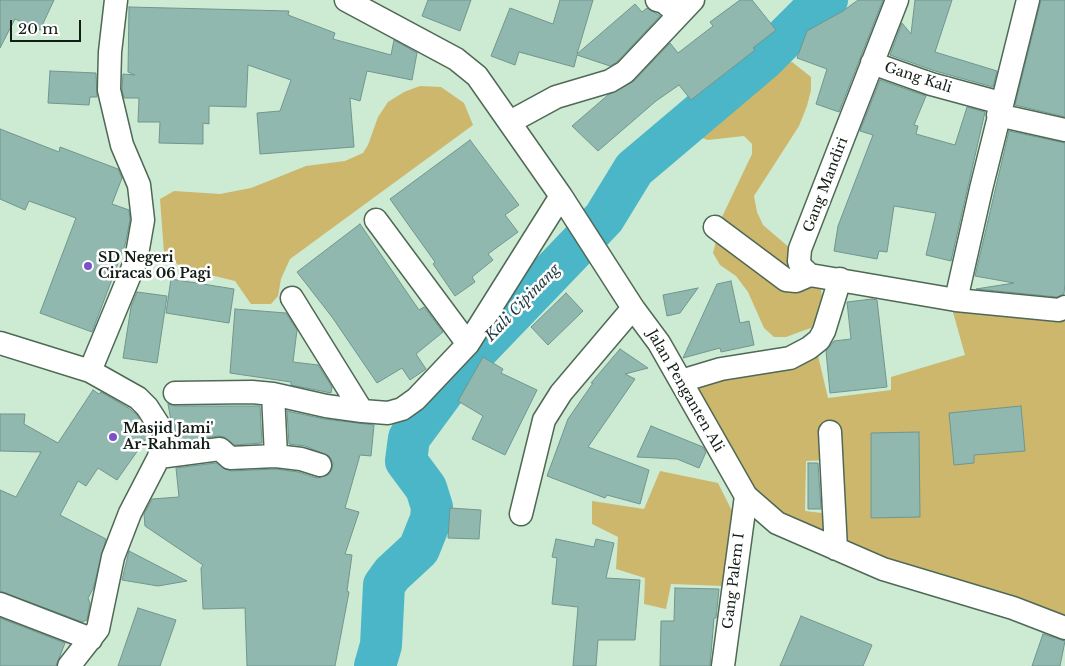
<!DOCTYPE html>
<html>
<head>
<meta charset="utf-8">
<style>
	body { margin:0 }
	#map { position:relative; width:1065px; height:666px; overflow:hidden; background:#cdead3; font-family:"Libre Baskerville",serif }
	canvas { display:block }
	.scale { position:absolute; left:10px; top:20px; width:71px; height:22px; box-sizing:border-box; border:2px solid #121d15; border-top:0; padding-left:6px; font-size:15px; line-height:18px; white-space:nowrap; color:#121d15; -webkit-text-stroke:4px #fff; paint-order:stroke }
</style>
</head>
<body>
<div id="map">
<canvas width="1065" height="666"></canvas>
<div class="scale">20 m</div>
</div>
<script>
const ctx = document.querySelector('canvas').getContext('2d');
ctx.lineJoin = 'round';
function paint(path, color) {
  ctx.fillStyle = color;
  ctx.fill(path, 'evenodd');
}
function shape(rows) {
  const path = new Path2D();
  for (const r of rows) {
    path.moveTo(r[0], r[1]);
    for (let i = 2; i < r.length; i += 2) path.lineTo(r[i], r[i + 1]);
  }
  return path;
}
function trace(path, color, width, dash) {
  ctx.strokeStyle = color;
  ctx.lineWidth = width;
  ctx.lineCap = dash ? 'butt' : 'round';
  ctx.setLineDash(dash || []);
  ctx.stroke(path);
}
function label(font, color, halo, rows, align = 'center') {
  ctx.font = font + ' "Libre Baskerville",serif';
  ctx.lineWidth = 5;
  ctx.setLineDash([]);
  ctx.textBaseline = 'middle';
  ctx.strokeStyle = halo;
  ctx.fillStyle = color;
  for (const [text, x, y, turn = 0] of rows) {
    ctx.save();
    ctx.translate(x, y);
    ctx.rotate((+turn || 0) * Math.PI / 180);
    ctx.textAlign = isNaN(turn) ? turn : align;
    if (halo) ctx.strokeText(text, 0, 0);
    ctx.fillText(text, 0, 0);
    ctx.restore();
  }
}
const green = shape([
	[792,62,811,77,811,90,807,106,799,126,754,196,757,212,763,225,798,255,812,259,818,269,823,303,816,326,786,337,774,337,764,328,748,292,736,276,720,265,713,253,722,217,752,154,752,144,744,136,708,140,699,137,696,127,778,63],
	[420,86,441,87,464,103,473,125,290,259,281,279,278,296,271,304,251,304,235,281,182,268,164,253,160,199,174,191,220,194,251,188,306,166,345,161,363,153,368,145,378,117,388,102,404,92],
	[951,305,1065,317,1065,622,839,548,827,460,806,461,805,511,830,514,833,545,752,510,685,379,815,343,828,398,891,390,891,377,965,355],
	[660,471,718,483,734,515,724,586,671,584,666,609,644,604,645,578,616,569,618,537,592,524,592,501,644,509]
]);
const river = shape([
	[375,666,381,645,384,585,392,574,419,549,431,519,432,507,426,488,406,461,409,438,462,366,604,218,634,169,764,59,813,10,827,0]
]);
const building = shape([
	[0,0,54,0,40,30,15,19,0,48,0,0],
	[428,0,471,0,460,31,422,16,428,0],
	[560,0,593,0,577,54,635,4,642,12,647,8,660,16,617,62,610,66,577,55,574,67,519,52,515,65,491,56,510,8,553,24,560,0],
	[740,0,752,0,776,30,753,48,755,50,691,100,679,85,656,101,598,151,572,126,608,95,634,81,670,43,678,53,713,26,710,22,740,0],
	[858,0,883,0,839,112,816,104,827,69,797,58,807,31,843,11,858,0],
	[915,0,952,0,935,52,997,71,993,87,935,71,890,55,902,23,911,34,915,0],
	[1041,0,1065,0,1065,117,1015,105,1041,0],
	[129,7,289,11,288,15,335,33,333,39,391,55,394,40,417,53,412,80,367,71,360,101,350,98,354,147,260,154,257,113,280,111,291,80,248,65,246,107,209,106,209,124,203,123,203,144,159,143,160,122,138,122,139,98,124,98,122,89,123,74,135,75,128,72,129,7],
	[50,71,96,73,97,97,90,97,89,105,48,103,50,71],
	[880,80,926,96,914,125,918,126,916,134,955,145,967,107,985,112,951,261,926,255,936,213,894,206,887,252,879,251,877,259,834,251,838,226,873,135,860,131,880,80],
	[0,129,59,152,60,147,118,169,122,178,112,204,129,210,130,220,125,245,92,332,40,313,76,218,29,201,25,210,0,199,0,129],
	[1009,131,1065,143,1065,283,1064,294,1057,297,976,289,1014,283,975,276,1009,131],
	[470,140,519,205,505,215,518,232,488,254,493,260,472,277,475,282,455,296,433,264,435,262,390,199,470,140],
	[360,224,419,310,424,307,443,332,416,354,426,369,410,380,402,368,377,383,332,317,297,272,360,224],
	[171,279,234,289,229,323,166,313,171,279],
	[731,281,740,323,749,321,754,345,721,352,720,348,683,358,717,284,731,281],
	[698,288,680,313,667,316,663,295,698,288],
	[137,292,167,296,157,363,123,358,131,307,137,292],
	[566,293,583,311,548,345,531,327,566,293],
	[872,299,877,300,887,387,830,393,826,351,834,341,851,339,847,302,872,299],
	[235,309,286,313,297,330,293,362,318,365,332,387,331,393,291,385,291,382,230,373,235,309],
	[620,349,648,368,625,374,635,379,588,447,649,470,640,504,607,495,605,498,547,476,568,419,593,383,591,383,620,349],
	[483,357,503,369,501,373,537,390,505,455,472,439,483,416,458,401,483,357],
	[93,390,99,394,101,392,130,409,137,415,148,436,117,480,98,468,86,486,78,481,60,515,106,539,93,589,88,598,90,603,87,620,82,622,0,591,0,490,16,497,41,452,0,451,0,414,25,414,24,424,58,443,93,390],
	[168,404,175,406,260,406,262,443,235,445,224,437,219,436,175,442,168,404],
	[1021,406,1025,451,974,455,974,463,954,465,949,413,1021,406],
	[287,411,324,419,374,425,371,456,360,455,345,508,359,512,345,554,352,555,347,591,349,592,335,666,247,666,245,608,203,609,201,568,203,565,145,526,144,514,152,499,179,497,176,468,216,463,231,471,276,469,298,472,317,478,328,475,332,469,333,463,329,456,305,446,289,444,287,411],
	[651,426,703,447,706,452,699,468,677,459,637,457,651,426],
	[919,432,920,517,871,518,871,433,919,432],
	[808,463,818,463,821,509,808,509,808,463],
	[450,508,481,510,479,539,448,538,450,508],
	[556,539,594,547,596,539,614,543,606,578,640,580,635,640,598,640,596,666,573,666,578,607,552,604,557,558,552,557,556,539],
	[129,551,187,581,158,586,122,580,129,551],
	[675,588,719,589,716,618,714,618,710,666,660,666,661,621,674,621,675,588],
	[138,608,176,620,160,666,118,666,138,608],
	[801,616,872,645,863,666,780,666,801,616],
	[0,618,65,643,56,666,0,666,0,618],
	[1043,634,1065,641,1060,666,1032,666,1043,634]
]);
const minor = shape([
	[346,0,456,59,477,76,561,196,633,308,659,343,746,496,777,523,883,569,1013,608,1065,628],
	[657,0,664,2,678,14],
	[897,0,800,249,799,261,801,267,810,275,956,300,1059,310,1065,307],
	[872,63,931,84,1001,103],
	[998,115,1065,130],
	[510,122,556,97,610,81,625,72,693,0],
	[376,220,468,344],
	[715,227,786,280,796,281,810,275],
	[292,298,362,411],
	[956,300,981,189,1028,0],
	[0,343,90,371,138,398,147,407,158,424,162,439,159,457,130,513,113,557,98,629,69,666],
	[90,371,136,260,143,220,139,185,122,145,109,90,110,52,116,0],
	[681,381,721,369,790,358,809,348,819,340,824,331,840,279],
	[175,393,252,392,273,394,326,406,362,411,388,413,402,409,416,399,468,344,561,196],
	[273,394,276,456],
	[830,432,836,549],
	[159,457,220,449,230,458,276,456,301,459,320,465],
	[521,514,544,420,561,393,633,308],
	[0,604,91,639],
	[723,666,746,496]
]);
const markers = [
	[88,266,5,"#7c51ca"],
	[113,437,5,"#7c51ca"]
];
const streetNames = [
	["Gang Kali",918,78,18],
	["Gang Mandiri",826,185,-69],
	["Jalan Penganten Ali",685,391,60],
	["Gang Palem I",734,581,-83]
];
const poiNames = [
	["SD Negeri",98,258],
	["Ciracas 06 Pagi",98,274],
	["Masjid Jami'",123,429],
	["Ar-Rahmah",123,445]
];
const waterNames = [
	["Kali Cipinang",523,303,-46]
];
paint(green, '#ccb76c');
trace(river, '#4ab6c7', 42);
paint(building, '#90b8af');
trace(building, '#70968e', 1);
trace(minor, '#4f6955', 25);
trace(minor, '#fff', 22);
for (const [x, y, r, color] of markers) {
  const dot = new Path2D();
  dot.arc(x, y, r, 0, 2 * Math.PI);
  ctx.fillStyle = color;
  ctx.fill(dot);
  trace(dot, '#fff', 2);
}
label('14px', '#121d15', '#fff', streetNames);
label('bold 14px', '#121d15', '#fff', poiNames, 'left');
label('italic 15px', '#263e43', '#fff', waterNames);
</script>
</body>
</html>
